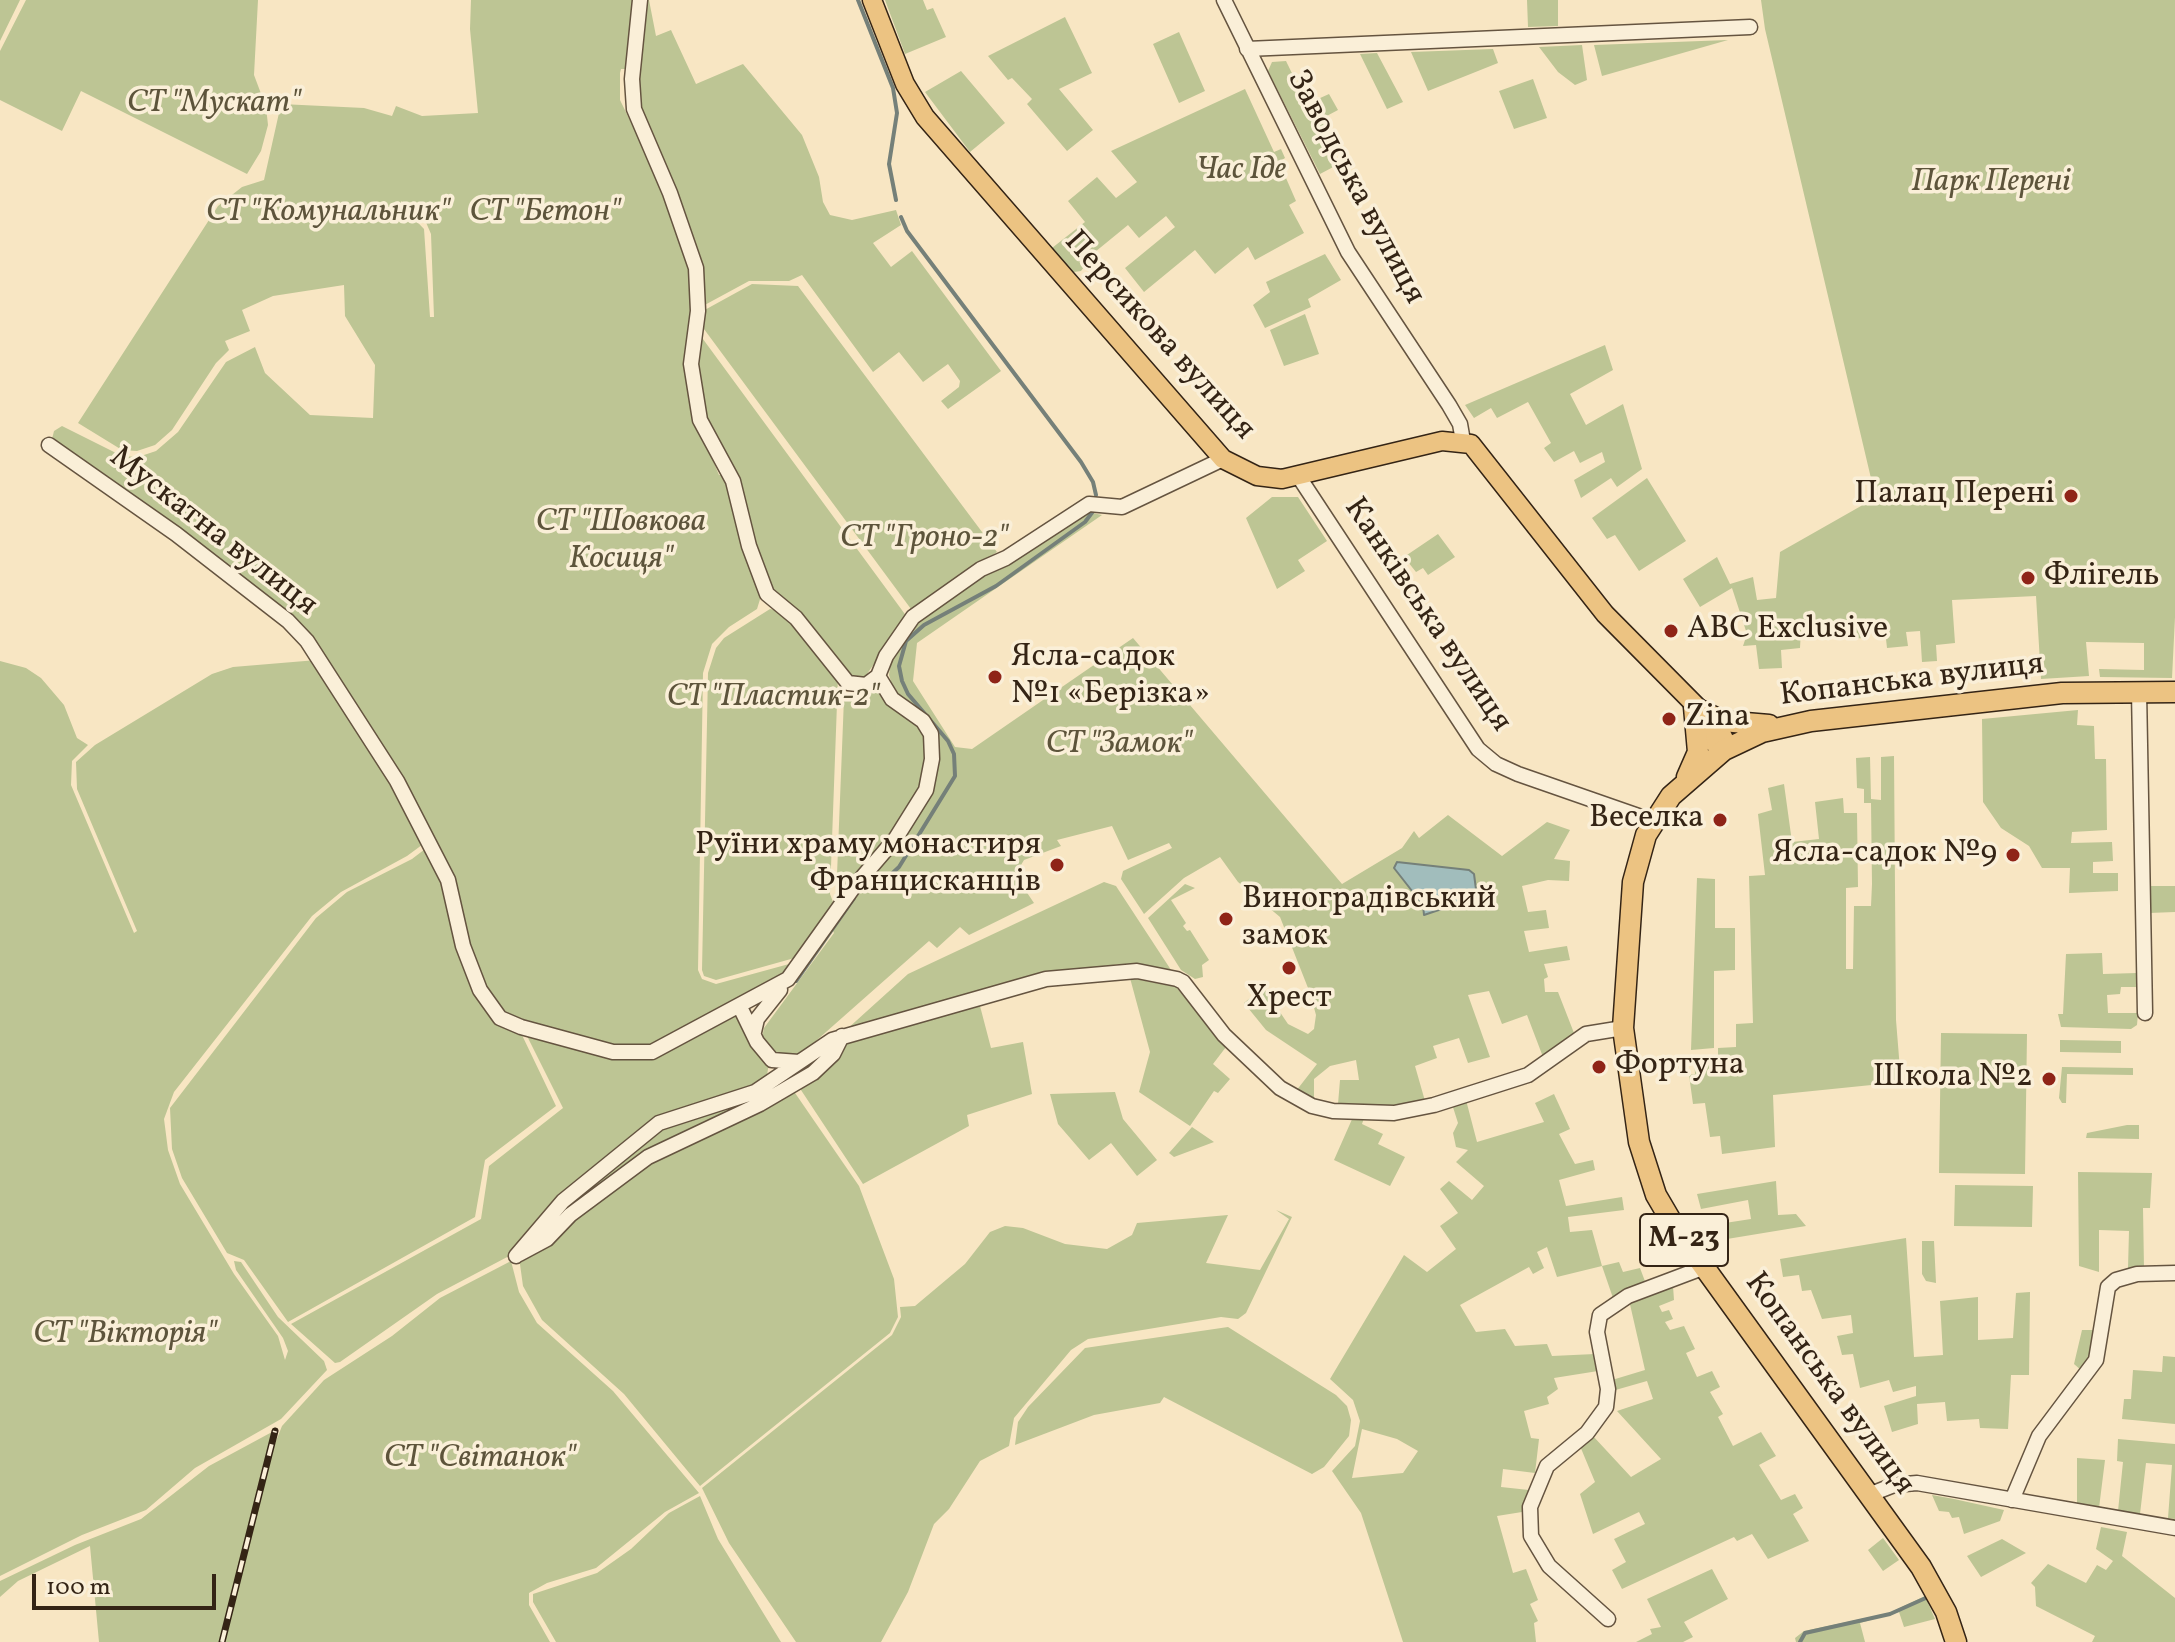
<!DOCTYPE html>
<html>
<head>
<meta charset="utf-8">
<style>
	body { margin:0 }
	#map { position:relative; width:2175px; height:1642px; overflow:hidden; background:#f8e6c3; font-family:Vollkorn,serif }
	canvas { display:block }
	.scale { position:absolute; left:32px; top:1574px; width:184px; height:36px; box-sizing:border-box; border:4px solid #342415; border-top:0; padding-left:10px; font-size:24px; line-height:28px; white-space:nowrap; color:#342415; -webkit-text-stroke:6px #faefd8; paint-order:stroke }
</style>
</head>
<body>
<div id="map">
<canvas width="2175" height="1642"></canvas>
<div class="scale">100 m</div>
</div>
<script>
const ctx = document.querySelector('canvas').getContext('2d');
ctx.lineJoin = 'round';
function paint(path, color) {
  ctx.fillStyle = color;
  ctx.fill(path, 'evenodd');
}
function shape(rows) {
  const path = new Path2D();
  for (const r of rows) {
    path.moveTo(r[0], r[1]);
    for (let i = 2; i < r.length; i += 2) path.lineTo(r[i], r[i + 1]);
  }
  return path;
}
function trace(path, color, width, dash) {
  ctx.strokeStyle = color;
  ctx.lineWidth = width;
  ctx.lineCap = dash ? 'butt' : 'round';
  ctx.setLineDash(dash || []);
  ctx.stroke(path);
}
function label(font, color, halo, rows, align = 'center') {
  ctx.font = font + ' Vollkorn,serif';
  ctx.lineWidth = 7;
  ctx.setLineDash([]);
  ctx.textBaseline = 'middle';
  ctx.strokeStyle = halo;
  ctx.fillStyle = color;
  for (const [text, x, y, turn = 0] of rows) {
    ctx.save();
    ctx.translate(x, y);
    ctx.rotate((+turn || 0) * Math.PI / 180);
    ctx.textAlign = isNaN(turn) ? turn : align;
    if (halo) ctx.strokeText(text, 0, 0);
    ctx.fillText(text, 0, 0);
    ctx.restore();
  }
}
const green = shape([
	[0,0,20,0,0,41],
	[26,0,258,0,254,75,266,107,268,125,261,151,247,174,81,91,62,131,0,100,0,51],
	[471,0,635,0,627,69,621,69,620,73,620,100,664,190,694,281,687,375,690,405,719,475,725,475,761,596,757,609,729,627,712,644,703,673,698,970,702,979,716,984,800,961,791,973,673,1040,633,1051,510,1021,474,971,458,898,316,646,52,439,54,431,62,426,122,456,138,457,156,451,178,432,226,362,255,347,265,373,310,415,373,418,375,365,345,316,344,285,273,296,242,310,250,331,225,341,229,350,216,363,172,430,155,445,137,451,122,450,78,423,218,206,242,187,264,180,281,104,364,108,392,116,396,106,422,116,478,113,470,29],
	[401,201,425,220,431,234,434,317,430,317,424,229,401,205],
	[643,0,649,0,656,36,671,30,696,84,743,64,802,135,819,177,823,202,830,215,852,220,896,210,901,225,873,243,891,267,912,251,1001,371,948,409,941,401,959,387,960,381,948,364,923,382,899,352,873,372,802,275,789,281,749,281,701,307,701,275,642,128,634,80],
	[885,0,923,0,927,10,933,8,946,37,905,54],
	[1527,0,1558,0,1558,26,1528,27],
	[1761,0,2175,0,2175,617,2172,678,2100,677,2099,669,2144,670,2144,643,2086,642,2089,676,2041,679,2036,596,1952,600,1955,643,1936,645,1937,661,1922,662,1920,631,1906,632,1908,646,1887,648,1884,621,1865,622,1865,638,1843,639,1843,633,1801,629,1800,648,1781,650,1782,668,1759,669,1756,645,1743,646,1747,634,1732,588,1700,607,1683,579,1717,557,1730,584,1753,577,1757,600,1776,598,1780,552,1861,506,1874,491,1765,29],
	[1065,17,1092,73,1059,89,1093,130,1067,151,1027,104,1032,99,1012,78,1008,80,988,56],
	[1179,32,1205,91,1179,103,1153,44],
	[1728,40,1602,76,1594,45],
	[1582,45,1587,80,1575,85,1558,72,1539,47],
	[1493,49,1498,63,1428,91,1411,52],
	[1377,53,1403,102,1387,109,1360,54],
	[1286,61,1307,104,1329,94,1338,110,1321,119,1331,137,1324,141,1337,165,1320,174,1268,71,1272,62],
	[961,71,1005,123,970,152,925,92],
	[1533,79,1547,118,1514,129,1499,91],
	[1245,89,1274,152,1281,149,1285,158,1279,162,1296,201,1289,205,1304,233,1255,260,1248,247,1215,274,1195,250,1144,292,1125,268,1175,227,1166,216,1139,238,1128,225,1095,252,1081,271,1074,272,1052,248,1085,222,1068,201,1097,177,1116,198,1137,182,1111,151],
	[1325,254,1341,280,1308,299,1311,307,1265,328,1253,305,1270,292,1266,282],
	[752,284,798,286,997,552,916,609,911,609,701,325,701,312],
	[1305,314,1319,354,1284,366,1270,330],
	[700,335,907,617,862,681,854,681,777,601,701,411,695,359],
	[1605,345,1613,370,1570,394,1586,425,1623,404,1642,469,1617,487,1611,478,1581,498,1574,480,1605,462,1602,452,1580,463,1574,451,1554,462,1544,448,1551,443,1528,402,1497,418,1491,408,1474,418,1465,405],
	[1647,478,1686,541,1639,571,1615,535,1607,539,1592,518],
	[1272,497,1298,497,1327,541,1298,560,1305,571,1277,589,1246,518],
	[1088,512,1102,515,917,643,913,681,955,747,972,749,1133,638,1342,884,1402,848,1414,831,1419,838,1448,815,1502,856,1547,822,1570,830,1554,859,1570,861,1569,881,1548,880,1522,886,1528,912,1546,910,1549,928,1524,931,1529,952,1567,946,1570,960,1544,964,1548,977,1544,979,1545,992,1558,992,1574,1033,1543,1057,1527,1015,1502,1024,1489,991,1468,995,1490,1057,1468,1063,1459,1038,1433,1046,1437,1058,1415,1066,1425,1101,1392,1107,1338,1104,1340,1080,1359,1080,1356,1060,1330,1066,1314,1079,1314,1100,1296,1091,1317,1064,1266,1030,1244,1003,1263,987,1288,1024,1308,1034,1314,1029,1316,1015,1310,993,1280,917,1238,882,1220,857,1184,878,1144,914,1121,879,1123,871,1172,848,1169,843,1128,860,1112,826,1057,840,1061,846,1024,860,1015,875,1034,903,969,935,960,927,937,948,929,941,800,1055,774,1055,762,1038,764,1028,834,933,832,929,854,894,899,839,938,753,894,691,889,675,892,655,911,624,981,574],
	[1438,534,1455,557,1428,575,1423,568,1416,572,1404,557],
	[770,609,780,611,838,676,830,894,836,910,798,957,716,980,704,976,702,970,708,673,716,648,724,638],
	[317,660,389,775,426,842,407,856,341,892,312,916,174,1092,164,1119,168,1150,180,1184,234,1274,278,1336,285,1360,288,1351,283,1338,236,1270,234,1261,241,1262,278,1317,324,1361,327,1370,281,1419,195,1468,146,1510,82,1535,0,1576,0,661,26,668,41,678,64,705,77,738,88,745,72,761,71,785,134,933,137,931,77,789,76,762,95,745,212,674,233,667],
	[878,688,925,730,925,780,903,821,836,900,844,698,855,692],
	[2078,710,2077,725,2094,726,2095,759,2106,759,2107,830,2072,832,2071,843,2112,842,2113,861,2093,862,2093,873,2118,873,2118,891,2069,893,2070,868,2042,868,2029,846,2001,828,1983,802,1982,719],
	[1894,756,1896,1020,1901,1082,1773,1095,1775,1147,1722,1154,1720,1136,1710,1137,1705,1103,1693,1104,1689,1075,1695,1074,1694,1056,1718,1056,1718,1048,1736,1047,1736,1024,1753,1023,1749,876,1765,875,1758,814,1772,810,1768,788,1784,784,1792,842,1819,839,1815,802,1843,798,1844,813,1857,813,1858,887,1846,888,1846,969,1853,969,1854,906,1871,906,1872,884,1871,803,1864,803,1864,789,1857,788,1856,758,1870,757,1871,799,1881,800,1881,757],
	[429,846,450,890,473,980,521,1033,556,1106,485,1160,475,1217,288,1322,244,1260,227,1253,182,1178,172,1149,170,1108,316,918,347,892,412,859],
	[1697,878,1715,879,1715,928,1735,928,1735,970,1714,971,1714,1048,1691,1050],
	[1104,882,1116,886,1173,973,1122,964,1042,973,846,1030,908,974],
	[1185,884,1195,888,1171,900,1186,923,1183,926,1187,931,1190,930,1209,960,1202,965,1203,977,1195,979,1181,970,1148,918],
	[2149,886,2175,886,2175,912,2149,913],
	[2102,953,2103,974,2137,973,2137,987,2121,987,2120,994,2107,995,2108,1013,2138,1013,2137,1025,2131,1029,2061,1027,2058,1014,2063,1014,2066,954],
	[1130,978,1176,987,1226,1047,1213,1064,1230,1079,1218,1093,1214,1091,1190,1126,1139,1092,1150,1052],
	[980,1006,991,1048,1023,1042,1032,1094,967,1115,969,1126,863,1184,799,1087,837,1057,849,1041],
	[739,1011,769,1063,766,1081,658,1121,511,1255,437,1294,340,1362,335,1363,291,1324,481,1219,489,1166,563,1108,526,1034,632,1056],
	[1941,1033,2027,1034,2025,1174,1939,1173],
	[2060,1040,2121,1041,2121,1053,2060,1052],
	[824,1047,819,1067,663,1147,560,1221,555,1214,661,1126,746,1098],
	[2062,1067,2133,1068,2133,1075,2067,1074,2066,1103,2062,1103,2059,1098],
	[793,1090,859,1186,894,1279,898,1317,890,1333,700,1486,624,1394,542,1320,523,1286,519,1257,645,1163],
	[1115,1092,1123,1119,1157,1160,1137,1176,1111,1143,1089,1160,1058,1124,1050,1094],
	[1554,1094,1570,1129,1559,1134,1569,1153,1575,1164,1593,1160,1595,1170,1559,1180,1566,1206,1622,1197,1624,1210,1568,1217,1570,1232,1592,1230,1602,1266,1619,1262,1623,1272,1640,1268,1646,1284,1613,1298,1602,1266,1557,1277,1547,1247,1537,1252,1544,1268,1533,1274,1529,1267,1460,1305,1476,1332,1505,1329,1515,1346,1547,1344,1552,1356,1595,1354,1598,1371,1554,1378,1558,1389,1547,1397,1549,1404,1524,1411,1531,1438,1539,1439,1535,1473,1503,1469,1501,1487,1529,1490,1522,1512,1497,1516,1513,1573,1526,1569,1538,1600,1530,1604,1538,1621,1534,1623,1536,1642,1403,1642,1361,1513,1332,1471,1355,1446,1360,1421,1353,1400,1330,1379,1404,1255,1427,1272,1456,1249,1440,1226,1458,1213,1440,1189,1449,1181,1472,1200,1484,1186,1456,1162,1468,1150,1456,1147,1453,1133,1458,1123,1452,1104,1466,1100,1477,1142,1544,1122,1535,1103],
	[1362,1429,1397,1439,1418,1451,1403,1473,1352,1478],
	[1353,1117,1364,1118,1362,1124,1383,1134,1378,1144,1405,1157,1390,1186,1334,1160],
	[2127,1125,2139,1125,2139,1139,2086,1138,2087,1133],
	[1192,1127,1214,1142,1174,1157,1169,1153],
	[2078,1172,2152,1173,2150,1208,2143,1208,2144,1268,2128,1268,2129,1231,2099,1230,2099,1272,2079,1266],
	[1776,1181,1778,1215,1796,1214,1806,1226,1727,1239,1725,1223,1751,1219,1748,1200,1701,1209,1697,1194],
	[1955,1185,2033,1186,2032,1227,1954,1226],
	[1276,1210,1292,1217,1246,1313,1238,1319,1221,1317,1088,1339,1071,1350,1014,1418,1009,1446,980,1461,949,1509,934,1524,908,1592,881,1642,796,1642,729,1543,702,1488,892,1335,901,1317,900,1307,915,1306,965,1264,990,1232,1005,1226,1023,1228,1065,1244,1107,1249,1132,1235,1137,1223,1228,1215,1206,1263,1260,1270,1289,1219],
	[1906,1238,1914,1357,1943,1355,1940,1301,1978,1297,1978,1340,2013,1338,2016,1293,2030,1292,2029,1375,2011,1375,2008,1429,1980,1428,1979,1419,1947,1421,1945,1402,1917,1404,1918,1424,1892,1432,1884,1406,1916,1396,1916,1386,1893,1392,1889,1380,1860,1388,1853,1354,1842,1355,1837,1336,1853,1333,1851,1315,1822,1319,1811,1290,1802,1291,1799,1275,1783,1277,1780,1259],
	[1922,1241,1934,1241,1936,1283,1926,1281,1922,1274],
	[511,1261,519,1292,537,1323,613,1391,699,1493,665,1512,596,1568,547,1583,529,1593,529,1605,550,1642,224,1642,272,1451,282,1426,324,1380,392,1336,440,1298],
	[1673,1286,1674,1300,1659,1306,1662,1312,1669,1310,1673,1319,1665,1322,1670,1330,1684,1326,1695,1349,1686,1353,1697,1377,1712,1371,1720,1387,1710,1392,1723,1414,1718,1417,1733,1446,1761,1432,1776,1456,1759,1465,1781,1500,1795,1494,1803,1508,1793,1514,1809,1541,1768,1559,1752,1534,1737,1541,1734,1537,1622,1589,1612,1570,1626,1562,1614,1539,1645,1524,1639,1512,1593,1534,1580,1494,1595,1482,1580,1446,1593,1436,1631,1477,1661,1459,1617,1411,1653,1399,1647,1381,1612,1391,1612,1380,1645,1370,1629,1300],
	[1228,1327,1336,1395,1347,1406,1351,1420,1349,1436,1324,1467,1312,1474,1164,1397,1160,1403,1094,1415,1015,1445,1018,1422,1028,1407,1085,1348],
	[2082,1330,2096,1330,2092,1350,2082,1371,2074,1364],
	[2163,1356,2175,1357,2175,1424,2122,1419,2124,1399,2131,1399,2133,1370,2162,1372],
	[272,1432,220,1642,99,1642,90,1546,18,1581,0,1597,0,1581,75,1545,141,1519,209,1466],
	[2118,1439,2175,1444,2175,1519,2168,1518,2172,1465,2146,1463,2140,1514,2118,1511,2123,1462,2117,1461],
	[2077,1458,2105,1460,2099,1508,2077,1505],
	[1932,1495,1954,1499,2004,1510,2000,1521,1964,1534,1959,1517,1952,1518,1949,1512,1939,1511],
	[700,1496,718,1539,781,1642,556,1642,533,1602,533,1594,597,1573,631,1549,669,1513],
	[2101,1527,2127,1532,2122,1556,2175,1598,2175,1642,2092,1642,2095,1636,2036,1606,2035,1587,2031,1583,2048,1564,2086,1583,2097,1565,2106,1570,2113,1561,2096,1549],
	[1883,1538,1899,1560,1883,1571,1868,1550],
	[2002,1539,2026,1553,1981,1577,1967,1556],
	[1712,1569,1728,1599,1684,1622,1693,1637,1683,1642,1636,1642,1652,1634,1650,1629,1661,1627,1647,1599],
	[1925,1596,1935,1619,1904,1627,1899,1612,1860,1623,1865,1642,1796,1642,1795,1638,1804,1631,1889,1613]
]);
const water = shape([
	[1397,862,1469,870,1474,874,1477,897,1424,915,1423,905,1394,868,1397,862]
]);
const stream = shape([
	[858,0,893,88,897,113,889,164,896,200],
	[901,217,907,231,1081,462,1093,482,1096,495],
	[859,891,883,882,899,867,955,776,954,754,948,741,908,694,902,681,899,666,906,641,924,625,996,586,1085,522,1094,510],
	[796,981,854,898],
	[1800,1642,1805,1633,1890,1614,1928,1597]
]);
const minor = shape([
	[640,0,632,79,634,109,670,193,696,268,698,311,691,364,700,420,733,481,749,546,767,594,796,618,848,683,866,685,878,676],
	[1224,0,1348,252,1449,405,1460,424,1463,441],
	[1247,49,1750,27],
	[49,445,176,534,288,621,307,641,397,781,448,880,463,946,480,990,500,1018,521,1027,613,1052,652,1052,788,979,853,888,896,838,926,790,932,759,931,734,923,721,892,699,878,676],
	[1299,477,1478,749,1496,764,1518,774,1653,821],
	[878,676,886,656,913,617,981,569,1006,558,1089,504,1122,507,1223,459],
	[2139,691,2145,1013],
	[740,1007,757,1042,772,1060,799,1062],
	[754,1032,757,1019,780,990],
	[519,1254,547,1239,570,1215,648,1157,760,1104,813,1073,833,1054,842,1036],
	[516,1256,563,1201,659,1123,755,1092,832,1040,1046,979,1137,971,1177,979,1183,982,1224,1035,1280,1088,1312,1106,1333,1111,1394,1113,1434,1105,1528,1075,1586,1034,1623,1028],
	[1871,1494,1894,1485,1917,1483,2175,1528],
	[2012,1500,2039,1436,2096,1360,2108,1287,2116,1280,2137,1274,2175,1273],
	[1608,1619,1549,1566,1531,1536,1530,1507,1547,1466,1587,1433,1606,1407,1608,1389,1597,1332,1600,1315,1628,1296,1705,1267]
]);
const major = shape([
	[872,0,905,84,925,117,1223,459,1257,476,1282,479,1442,441,1471,444,1605,614,1719,729,1726,743,1724,750,1706,737,1697,715]
]);
const highway = shape([
	[1694,707,1722,721,1769,725],
	[1687,777,1698,752,1694,707],
	[1956,1642,1946,1612,1921,1567,1673,1224,1656,1195,1639,1142,1623,1028,1633,882,1646,835,1671,796,1724,750,1762,732,1811,721,2062,693,2175,692]
]);
const rail = shape([
	[222,1642,275,1431]
]);
const markers = [
	[2071,496,8,"#8f2418"],
	[2028,578,8,"#8f2418"],
	[1671,631,8,"#8f2418"],
	[995,677,8,"#8f2418"],
	[1669,719,8,"#8f2418"],
	[1720,820,8,"#8f2418"],
	[2013,855,8,"#8f2418"],
	[1057,865,8,"#8f2418"],
	[1226,919,8,"#8f2418"],
	[1289,968,8,"#8f2418"],
	[1599,1067,8,"#8f2418"],
	[2049,1079,8,"#8f2418"]
];
const shields = [
	[1684,1240,88]
];
const shieldNames = [
	["М-23",1684,1240]
];
const parkNames = [
	["СТ \"Мускат\"",214,105],
	["Час Іде",1241,172],
	["Парк Перені",1991,184],
	["СТ \"Комунальник\"",328,214],
	["СТ \"Бетон\"",545,214],
	["СТ \"Шовкова",621,524],
	["Косиця\"",621,561],
	["СТ \"Гроно-2\"",924,540],
	["СТ \"Пластик-2\"",773,699],
	["СТ \"Замок\"",1119,746],
	["СТ \"Вікторія\"",125,1336],
	["СТ \"Світанок\"",480,1460]
];
const streetNames = [
	["Заводська вулиця",1354,188,62],
	["Персикова вулиця",1158,337,48],
	["Мускатна вулиця",212,533,38],
	["Канківська вулиця",1426,616,56],
	["Копанська вулиця",1912,682,-7],
	["Копанська вулиця",1828,1385,54]
];
const poiNames = [
	["Палац Перені",2055,496,"right"],
	["Флігель",2044,578],
	["ABC Exclusive",1687,631],
	["Ясла-садок",1011,659],
	["№1 «Берізка»",1011,696],
	["Zina",1685,719],
	["Веселка",1704,820,"right"],
	["Руїни храму монастиря",1041,847,"right"],
	["Францисканців",1041,884,"right"],
	["Ясла-садок №9",1997,855,"right"],
	["Виноградівський",1242,901],
	["замок",1242,938],
	["Хрест",1289,1000,"center"],
	["Фортуна",1615,1067],
	["Школа №2",2033,1079,"right"]
];
paint(green, '#bdc594');
paint(water, '#a1bdbc');
trace(water, '#758079', 2);
trace(stream, '#758079', 4);
trace(minor, '#655440', 17);
trace(major, '#342415', 21);
trace(highway, '#342415', 23);
trace(minor, '#faefd8', 14);
trace(major, '#ecc382', 18);
trace(highway, '#ecc382', 20);
trace(rail, '#342415', 7);
trace(rail, '#faefd8', 4, [12]);
for (const [x, y, r, color] of markers) {
  const dot = new Path2D();
  dot.arc(x, y, r, 0, 2 * Math.PI);
  ctx.fillStyle = color;
  ctx.fill(dot);
  trace(dot, '#faefd8', 3);
}
for (const [x, y, w] of shields) {
  const box = new Path2D();
  box.roundRect(x - w / 2, y - 26, w, 52, 6);
  ctx.fillStyle = '#faefd8';
  ctx.fill(box);
  trace(box, '#342415', 2);
}
label('bold 30px', '#342415', null, shieldNames);
label('italic 32px', '#5d543b', '#faefd8', parkNames);
label('32px', '#342415', '#faefd8', streetNames);
label('32px', '#342415', '#faefd8', poiNames, 'left');
</script>
</body>
</html>
